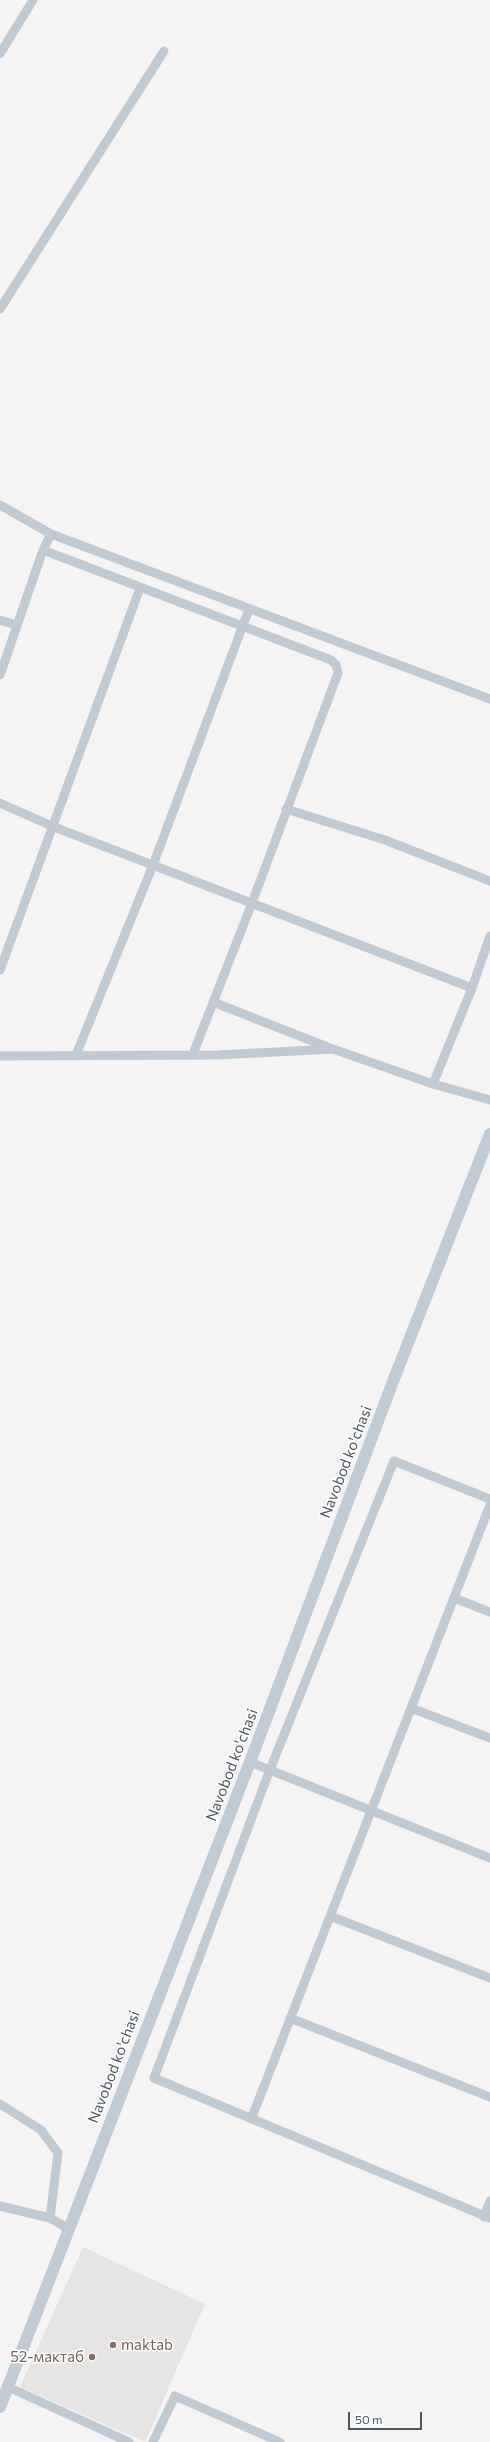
<!DOCTYPE html>
<html>
<head>
<meta charset="utf-8">
<style>
	body { margin:0 }
	#map { position:relative; width:490px; height:2442px; overflow:hidden; background:#f5f3f3; font-family:Commissioner,sans-serif }
	canvas { display:block }
	.scale { position:absolute; left:348px; top:2412px; width:74px; height:18px; box-sizing:border-box; border:2px solid #4a5661; border-top:0; padding-left:5px; font-size:12px; line-height:14px; white-space:nowrap; color:#4a5661; -webkit-text-stroke:3px #fff; paint-order:stroke }
</style>
</head>
<body>
<div id="map">
<canvas width="490" height="2442"></canvas>
<div class="scale">50 m</div>
</div>
<script>
const ctx = document.querySelector('canvas').getContext('2d');
ctx.lineJoin = 'round';
function paint(path, color) {
  ctx.fillStyle = color;
  ctx.fill(path, 'evenodd');
}
function shape(rows) {
  const path = new Path2D();
  for (const r of rows) {
    path.moveTo(r[0], r[1]);
    for (let i = 2; i < r.length; i += 2) path.lineTo(r[i], r[i + 1]);
  }
  return path;
}
function trace(path, color, width, dash) {
  ctx.strokeStyle = color;
  ctx.lineWidth = width;
  ctx.lineCap = dash ? 'butt' : 'round';
  ctx.setLineDash(dash || []);
  ctx.stroke(path);
}
function label(font, color, halo, rows, align = 'center') {
  ctx.font = font + ' Commissioner,sans-serif';
  ctx.lineWidth = 3;
  ctx.setLineDash([]);
  ctx.textBaseline = 'middle';
  ctx.strokeStyle = halo;
  ctx.fillStyle = color;
  for (const [text, x, y, turn = 0] of rows) {
    ctx.save();
    ctx.translate(x, y);
    ctx.rotate((+turn || 0) * Math.PI / 180);
    ctx.textAlign = isNaN(turn) ? turn : align;
    if (halo) ctx.strokeText(text, 0, 0);
    ctx.fillText(text, 0, 0);
    ctx.restore();
  }
}
const education = shape([
	[83,2247,205,2304,145,2442,20,2387]
]);
const street = shape([
	[0,54,33,0],
	[0,309,164,51],
	[0,505,51,534,490,699],
	[43,550,331,660,336,665,338,673,252,903,193,1054],
	[0,620,16,625],
	[0,675,43,550,51,534],
	[0,803,54,827,472,988],
	[286,809,385,840,490,881],
	[0,970,140,588],
	[213,1002,330,1048],
	[76,1055,153,865,249,609],
	[0,1056,218,1055,333,1049,433,1084,490,1100],
	[433,1084,472,988,490,936],
	[490,1499,394,1461,269,1772,154,2078,490,2218],
	[454,1598,490,1612],
	[411,1708,490,1738],
	[250,1762,490,1858],
	[330,1916,490,1978],
	[290,2018,490,2097],
	[0,2104,41,2130,58,2153,50,2218,69,2229],
	[252,2117,490,1505],
	[0,2206,50,2218],
	[484,2217,490,2201],
	[8,2387,129,2442],
	[153,2442,175,2396,280,2442]
]);
const secondary = shape([
	[0,2407,250,1762,392,1384,490,1134]
]);
const markers = [
	[113,2345,4,"#8d6e63"],
	[92,2357,4,"#8d6e63"]
];
const streetNames = [
	["Navobod ko'chasi",346,1462,-69],
	["Navobod ko'chasi",232,1765,-69],
	["Navobod ko'chasi",114,2067,-69]
];
const educationNames = [
	["maktab",121,2345],
	["52-мактаб",84,2357,"right"]
];
paint(education, '#e6e4e5');
trace(street, '#c1cad2', 9);
trace(secondary, '#c1cbd6', 12);
for (const [x, y, r, color] of markers) {
  const dot = new Path2D();
  dot.arc(x, y, r, 0, 2 * Math.PI);
  ctx.fillStyle = color;
  ctx.fill(dot);
  trace(dot, '#fff', 1.5);
}
label('15px', '#4a5661', '#fff', streetNames);
label('15px', '#785e54', '#fff', educationNames, 'left');
</script>
</body>
</html>
